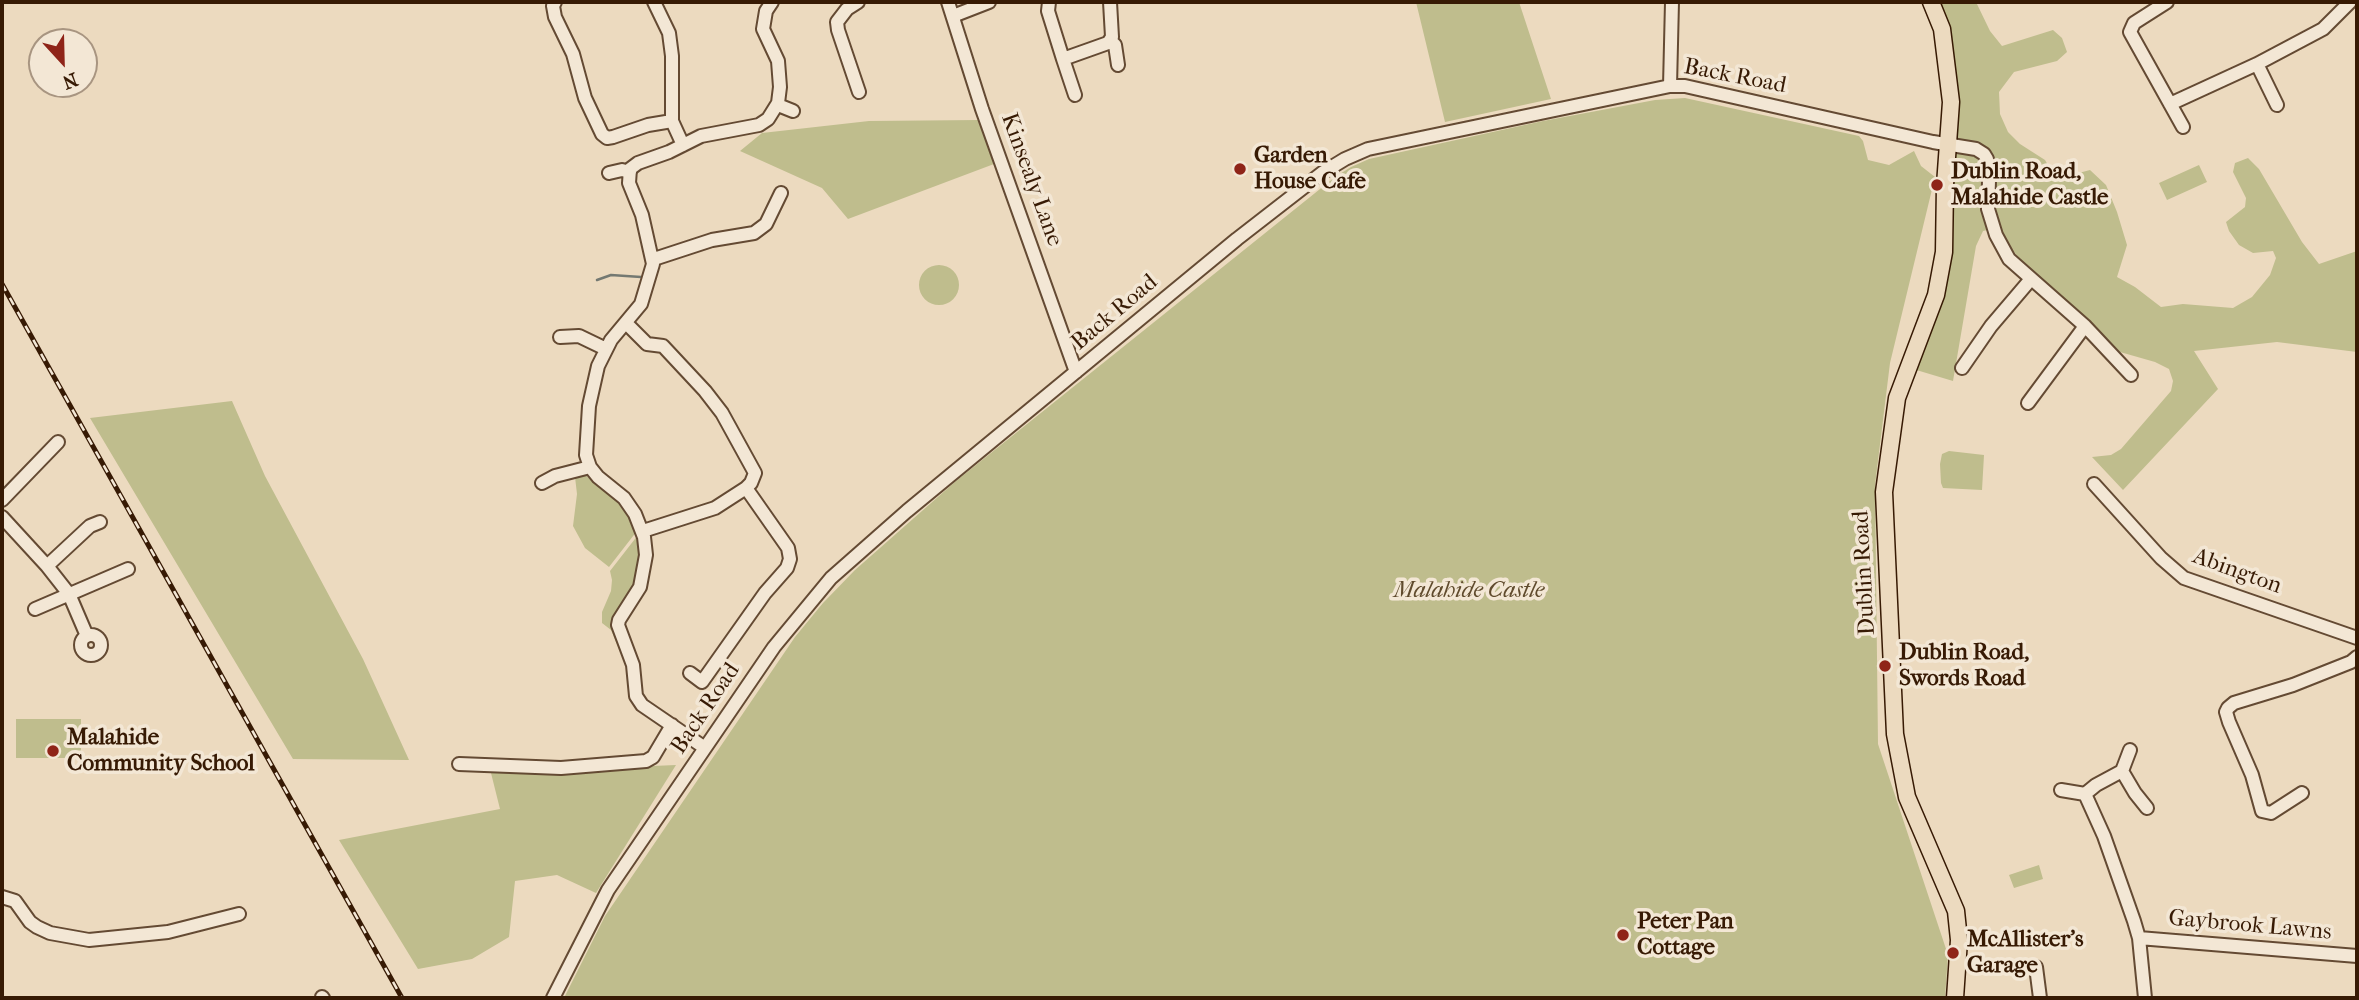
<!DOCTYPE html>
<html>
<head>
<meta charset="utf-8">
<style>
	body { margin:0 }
	#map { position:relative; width:2359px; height:1000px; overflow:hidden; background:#ecdabf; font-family:"IM FELL French Canon",serif }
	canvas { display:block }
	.frame { position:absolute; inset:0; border:4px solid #371a04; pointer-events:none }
	.north { position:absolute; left:28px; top:28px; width:70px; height:70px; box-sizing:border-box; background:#f3e7d5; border:2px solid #a89581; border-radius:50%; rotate:158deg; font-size:19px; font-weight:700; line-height:28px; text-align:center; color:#371a04 }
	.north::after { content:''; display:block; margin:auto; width:24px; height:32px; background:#8f2418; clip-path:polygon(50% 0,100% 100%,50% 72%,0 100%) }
</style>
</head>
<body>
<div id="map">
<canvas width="2359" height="1000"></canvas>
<div class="frame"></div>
<div class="north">N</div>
</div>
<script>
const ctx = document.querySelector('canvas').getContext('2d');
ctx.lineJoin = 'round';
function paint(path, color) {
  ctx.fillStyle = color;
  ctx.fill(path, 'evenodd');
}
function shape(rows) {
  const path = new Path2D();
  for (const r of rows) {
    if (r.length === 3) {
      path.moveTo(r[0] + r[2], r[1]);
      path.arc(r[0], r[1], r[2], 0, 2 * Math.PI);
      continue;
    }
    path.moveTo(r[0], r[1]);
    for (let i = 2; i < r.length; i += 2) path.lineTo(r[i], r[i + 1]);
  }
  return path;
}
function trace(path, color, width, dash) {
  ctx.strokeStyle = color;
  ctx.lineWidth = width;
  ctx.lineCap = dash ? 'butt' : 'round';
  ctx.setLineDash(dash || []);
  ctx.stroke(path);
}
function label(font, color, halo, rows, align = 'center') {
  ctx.font = font + ' "IM FELL French Canon",serif';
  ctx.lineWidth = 7;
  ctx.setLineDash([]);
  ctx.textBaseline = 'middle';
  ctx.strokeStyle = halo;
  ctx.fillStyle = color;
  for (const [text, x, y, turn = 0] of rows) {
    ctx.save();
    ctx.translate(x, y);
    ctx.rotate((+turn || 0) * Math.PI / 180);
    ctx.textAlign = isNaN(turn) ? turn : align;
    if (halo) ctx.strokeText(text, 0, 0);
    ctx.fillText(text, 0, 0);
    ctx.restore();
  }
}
const green = shape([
	[1416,2,1519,2,1551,99,1445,122],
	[1939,2,1976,2,1990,31,2002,46,2053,30,2062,38,2067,52,2057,61,2014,72,1999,92,2000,114,2008,132,2020,144,2045,160,2056,179,2090,170,2106,185,2117,212,2127,245,2117,277,2135,287,2161,307,2183,304,2233,308,2252,297,2270,275,2276,258,2273,251,2253,253,2239,245,2229,231,2226,222,2245,207,2246,198,2233,172,2235,163,2248,158,2259,169,2302,242,2319,264,2357,251,2357,352,2277,342,2194,351,2218,389,2123,490,2092,457,2111,455,2121,449,2171,391,2173,381,2169,369,2155,362,2120,352,2058,299,2024,266,2002,235,1992,229,1983,231,1976,246,1953,381,1913,369,1935,319,1960,103,1949,26],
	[1685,98,1859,136,1863,141,1868,160,1889,165,1914,151,1921,166,1935,177,1890,363,1875,485,1878,744,1948,955,1945,998,564,998,605,916,795,637,823,603,855,570,956,481,1335,177,1351,167,1369,159,1543,121,1655,100],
	[979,120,994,164,848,219,822,188,740,151,762,133,869,121],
	[2199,165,2207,182,2167,200,2159,183],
	[939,285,20],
	[232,401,265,476,363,659,409,760,293,759,90,418],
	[1949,451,1984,455,1982,490,1943,488,1941,483,1940,464,1942,454],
	[583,474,615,496,631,518,637,531,609,567,585,548,573,526,577,494,575,477],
	[638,535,641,552,637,581,620,612,630,668,631,696,630,697,628,670,611,630,602,623,602,612,611,591,612,580,610,571],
	[16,719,81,719,81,758,16,758],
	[676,765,596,893,557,875,515,881,509,937,472,959,418,969,339,840,500,809,491,773],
	[2039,865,2043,879,2014,888,2009,875]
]);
const stream = shape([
	[597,280,611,275,641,277]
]);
const minor = shape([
	[555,2,553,6,555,17,573,54,585,98,602,134,607,138,613,137,648,125,672,121],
	[654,2,669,33,672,56,672,121,683,145],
	[858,2,847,9,837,22,838,30,859,92],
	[948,2,982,109,1076,372],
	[1049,2,1048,11,1063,59,1108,43,1112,37,1110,2],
	[2167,2,2134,23,2130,32,2183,127],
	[953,16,989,2],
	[1110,40,1115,45,1118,65],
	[1063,59,1075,95],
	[2257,64,2277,105],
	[1670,86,1672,2],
	[2170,104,2257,64,2323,29,2350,2],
	[778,105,793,111],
	[609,173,622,170,630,172],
	[654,259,712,240,754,233,766,224,781,193],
	[626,323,647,344,663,346,705,391,722,413,755,473,751,483,746,488,715,508,643,531],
	[560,337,579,336,606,349],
	[1962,368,1991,326,2031,279],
	[2028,403,2085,326],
	[542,483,555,476,590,467],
	[2094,484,2161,558,2184,578,2357,638],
	[2,500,58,442],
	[2,517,47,566,69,594,87,636],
	[47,566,90,526,100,522],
	[35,609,128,569],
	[91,645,10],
	[690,673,702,682,765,593,787,568,790,559,788,548,746,488],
	[705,748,642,705,636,696,633,665,618,625,619,620,640,587,646,555,644,537,635,514,624,498,598,477,590,467,586,455,589,406,598,366,611,340,641,304,653,264,642,215,629,183,630,169,638,163,669,152,701,136,759,125,768,119,778,103,780,87,778,61,763,29,766,11,772,2],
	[459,764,561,768,646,761,653,757,672,725],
	[2122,771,2130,750],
	[2061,790,2085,794],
	[2302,793,2271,813,2262,811,2252,775,2229,722,2226,712,2228,708,2234,703,2293,685,2351,662,2357,657],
	[2,897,15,901,30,922,37,927,50,933,89,940,168,932,239,914],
	[2139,938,2357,956],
	[2036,967,2040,998],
	[322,997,323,998],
	[553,998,608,890,774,647,831,578,907,511,1237,239,1322,173,1345,159,1368,149,1670,86,1685,86,1933,142,1976,149,1984,154,1987,159,1989,181,1988,209,1996,235,2009,259,2085,326,2131,375],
	[2145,998,2139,938,2134,921,2104,836,2085,794,2096,785,2122,771,2135,793,2147,808]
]);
const major = shape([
	[1931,2,1942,29,1951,102,1945,185,1944,252,1936,295,1897,398,1884,492,1895,734,1907,797,1956,911,1959,940,1955,998]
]);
const rail = shape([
	[2,284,402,998]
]);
const markers = [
	[1240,169,7,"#8f2418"],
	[1937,185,7,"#8f2418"],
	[1885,666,7,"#8f2418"],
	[53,751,7,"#8f2418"],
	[1623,935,7,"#8f2418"],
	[1953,953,7,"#8f2418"]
];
const streetNames = [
	["Back Road",1735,77,11],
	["Kinsealy Lane",1031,180,70],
	["Back Road",1115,313,-40],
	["Abington",2237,572,20],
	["Dublin Road",1865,573,-93],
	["Back Road",706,709,-56],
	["Gaybrook Lawns",2250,926,5]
];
const poiNames = [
	["Garden",1254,156],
	["House Cafe",1254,182],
	["Dublin Road,",1951,172],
	["Malahide Castle",1951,198],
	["Dublin Road,",1899,653],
	["Swords Road",1899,679],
	["Malahide",67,738],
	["Community School",67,764],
	["Peter Pan",1637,922],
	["Cottage",1637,948],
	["McAllister's",1967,940],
	["Garage",1967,966]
];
const parkNames = [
	["Malahide Castle",1469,591]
];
paint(green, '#bfbd8d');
trace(stream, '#747972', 2.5);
trace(minor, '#644a33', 16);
trace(major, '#371a04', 19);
trace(minor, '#f3e7d5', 12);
trace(major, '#ecdabf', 16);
trace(rail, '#371a04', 5);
trace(rail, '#f3e7d5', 2.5, [8]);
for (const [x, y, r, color] of markers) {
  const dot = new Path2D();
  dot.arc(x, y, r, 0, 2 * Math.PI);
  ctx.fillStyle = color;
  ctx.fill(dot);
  trace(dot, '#f3e7d5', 2.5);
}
label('23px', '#371a04', '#f3e7d5', streetNames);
label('bold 23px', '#371a04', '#f3e7d5', poiNames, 'left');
label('italic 23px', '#604b2d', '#f3e7d5', parkNames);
</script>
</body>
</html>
